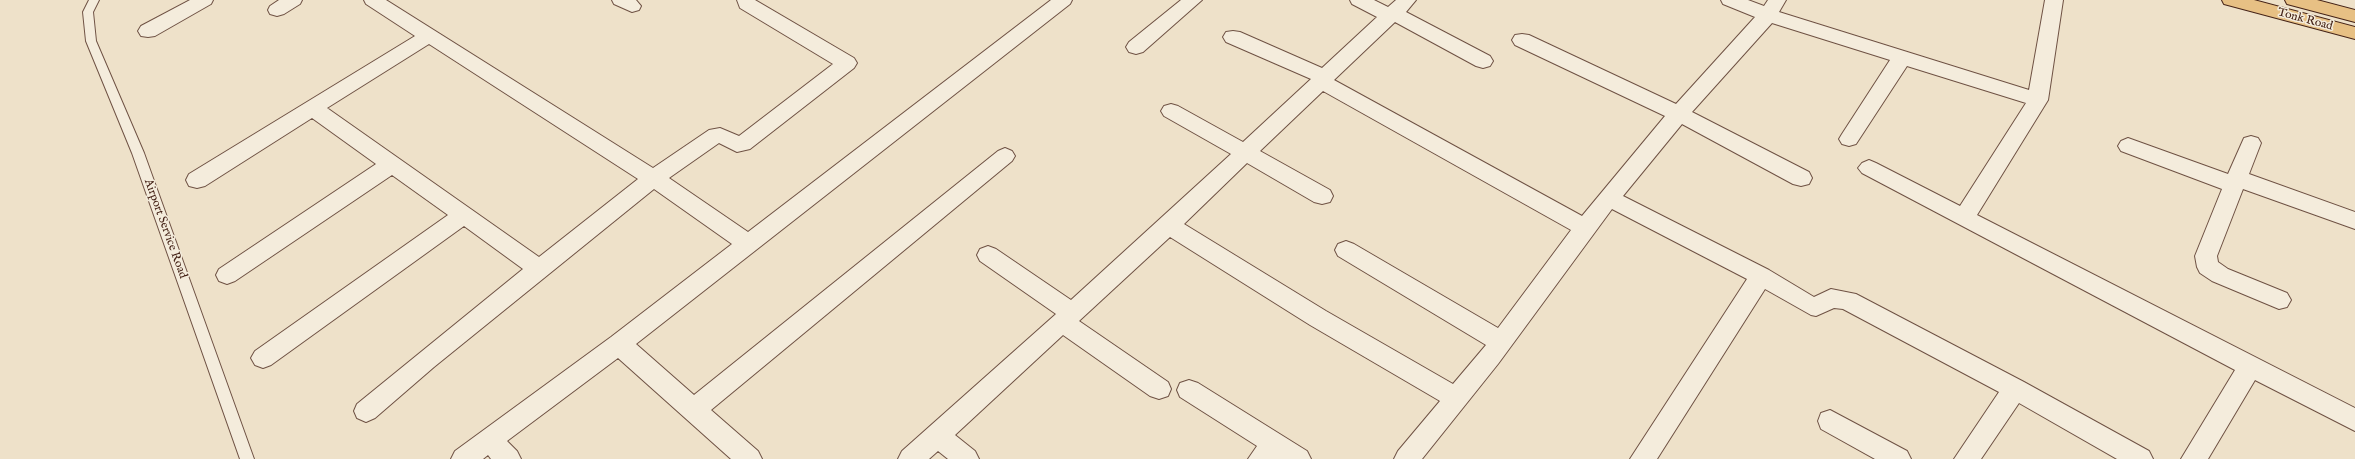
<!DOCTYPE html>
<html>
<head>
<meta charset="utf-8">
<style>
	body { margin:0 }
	canvas { display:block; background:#eee1c9 }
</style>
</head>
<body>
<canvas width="2355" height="459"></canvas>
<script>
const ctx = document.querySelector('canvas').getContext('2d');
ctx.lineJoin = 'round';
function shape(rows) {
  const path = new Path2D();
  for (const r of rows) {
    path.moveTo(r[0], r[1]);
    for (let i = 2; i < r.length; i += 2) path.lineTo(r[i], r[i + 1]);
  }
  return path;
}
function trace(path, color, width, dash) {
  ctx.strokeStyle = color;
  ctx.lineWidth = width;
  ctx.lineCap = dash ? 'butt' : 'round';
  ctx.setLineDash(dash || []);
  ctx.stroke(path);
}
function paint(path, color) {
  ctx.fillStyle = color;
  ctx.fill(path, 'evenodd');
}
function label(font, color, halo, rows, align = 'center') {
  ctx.font = font + ' "IM FELL English",serif';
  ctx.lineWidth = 3;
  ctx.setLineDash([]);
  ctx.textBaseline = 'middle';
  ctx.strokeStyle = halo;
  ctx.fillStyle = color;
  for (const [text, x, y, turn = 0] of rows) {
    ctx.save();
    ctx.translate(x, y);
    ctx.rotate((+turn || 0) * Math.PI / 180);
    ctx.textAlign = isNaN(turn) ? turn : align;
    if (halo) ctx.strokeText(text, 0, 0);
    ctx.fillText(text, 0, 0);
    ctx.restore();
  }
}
const lane = shape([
	[89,0,99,0,93,12,96,41,144,153,254,459,240,459,132,153,86,41,83,12,89,0]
]);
const street = shape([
	[190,0,213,0,211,4,155,36,148,37,141,36,138,31,141,26,190,0],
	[279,0,302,0,300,4,284,14,277,16,270,14,268,10,270,6,279,0],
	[364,0,386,0,653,168,709,130,720,128,739,136,833,64,740,8,737,0,755,0,854,58,857,63,854,68,750,149,737,152,719,143,669,178,748,232,1051,0,1072,0,1070,4,636,344,694,395,998,151,1005,148,1012,151,1015,156,1012,161,711,410,758,451,762,459,731,459,618,358,507,441,517,451,521,459,491,459,488,455,483,459,451,459,455,451,611,337,732,244,654,189,434,367,375,418,366,422,357,418,354,411,357,404,523,269,464,226,271,365,263,368,255,365,251,358,255,351,448,215,392,175,235,281,227,284,219,281,216,275,219,269,376,164,312,118,205,186,197,188,189,186,186,180,189,174,415,36,366,4,364,0],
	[429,44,638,179,539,257,327,108,429,44],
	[612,0,636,0,641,6,639,10,632,12,614,4,612,0],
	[1181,0,1202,0,1143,52,1136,54,1129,52,1126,47,1129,42,1181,0],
	[1350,0,1374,0,1388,7,1396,0,1416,0,1406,12,1490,56,1493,61,1490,66,1483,68,1476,66,1395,22,1334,80,1582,216,1665,116,1515,45,1512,40,1515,35,1522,34,1529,35,1676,104,1755,17,1723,4,1721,0,1748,0,1764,6,1768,0,1786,0,1779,12,2029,90,2045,0,2063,0,2048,100,1977,215,2355,408,2355,431,2255,380,2208,459,2181,459,2235,370,1862,173,1858,168,1862,163,1869,160,1876,163,1960,206,2026,103,1907,66,1856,144,1849,146,1842,144,1839,139,1842,134,1890,60,1772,23,1692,112,1809,172,1812,178,1809,184,1801,186,1793,184,1682,124,1623,196,1769,270,1814,297,1831,289,1856,294,2024,382,2149,451,2153,459,2117,459,2019,403,1981,459,1954,459,1999,392,1843,309,1834,308,1816,316,1811,315,1765,289,1657,459,1630,459,1747,279,1612,209,1498,364,1422,459,1394,459,1398,451,1440,401,1310,325,1170,237,1079,321,1168,382,1171,389,1168,396,1159,399,1150,396,1063,335,955,435,975,451,979,459,948,459,938,451,929,459,898,459,902,451,1056,314,980,261,977,255,980,249,988,246,996,249,1071,300,1231,154,1164,116,1161,111,1164,106,1171,104,1178,106,1243,142,1311,79,1226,42,1223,37,1226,32,1233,31,1240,32,1322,68,1377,17,1352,4,1350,0],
	[1323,91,1571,230,1498,328,1354,244,1346,241,1338,244,1335,250,1338,256,1486,345,1453,384,1326,311,1184,224,1247,163,1314,202,1322,204,1330,202,1333,196,1330,190,1260,151,1323,91],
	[2251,136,2258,138,2261,143,2249,174,2355,212,2355,229,2243,189,2217,256,2218,262,2228,269,2287,293,2291,300,2287,307,2279,309,2212,281,2200,273,2197,267,2195,256,2222,189,2121,151,2118,146,2121,141,2128,138,2228,174,2244,138,2251,136],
	[1189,380,1198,383,1307,451,1311,459,1248,459,1257,446,1180,397,1177,390,1180,383,1189,380],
	[1830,410,1907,451,1911,459,1875,459,1821,429,1818,421,1821,413,1830,410]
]);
const primary = shape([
	[2222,0,2254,0,2355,27,2355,39,2224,4,2222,0],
	[2285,0,2317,0,2355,10,2355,22,2287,4,2285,0]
]);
const streetNames = [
	["Tonk Road",2305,20,15],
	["Airport Service Road",165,229,70]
];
trace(lane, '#6f5244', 2);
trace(street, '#6f5244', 2);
trace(primary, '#452317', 2);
paint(lane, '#f4ecdc');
paint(street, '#f4ecdc');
paint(primary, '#e7c084');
label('12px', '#452317', '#f4ecdc', streetNames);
</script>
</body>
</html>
